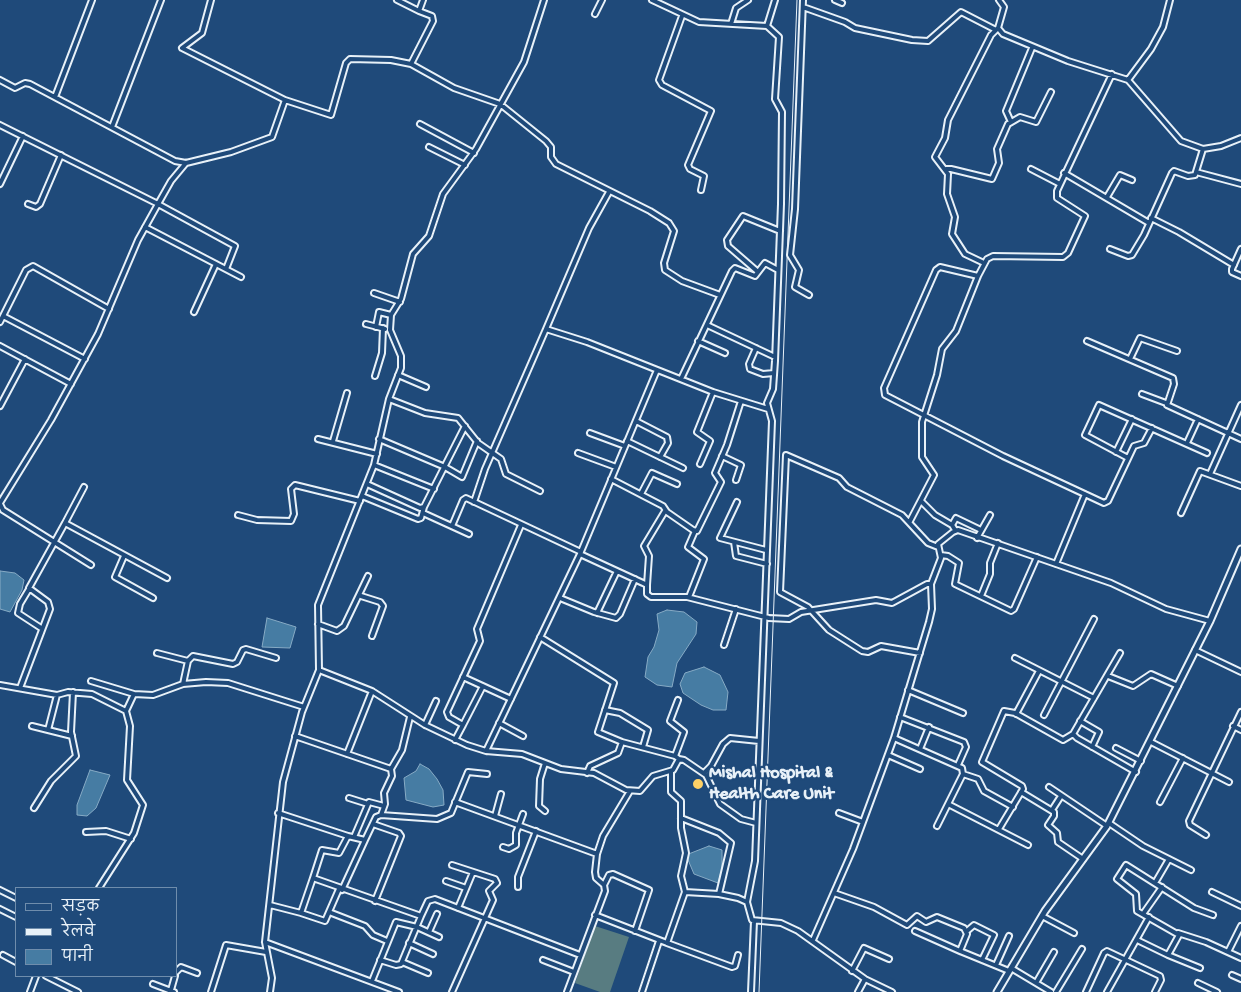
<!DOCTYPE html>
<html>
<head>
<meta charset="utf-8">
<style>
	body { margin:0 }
	#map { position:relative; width:1241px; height:992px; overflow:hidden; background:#1f4a7a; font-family:"Gochi Hand","Playpen Sans Deva",sans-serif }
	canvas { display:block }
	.legend { position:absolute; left:15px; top:887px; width:162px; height:90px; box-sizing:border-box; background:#1f4a7a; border:1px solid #6f8dac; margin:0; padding:6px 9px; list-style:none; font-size:15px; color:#e8f1f8 }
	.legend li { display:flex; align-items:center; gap:10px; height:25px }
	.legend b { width:25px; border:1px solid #6f8dac }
</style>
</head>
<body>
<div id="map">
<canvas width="1241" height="992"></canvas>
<ul class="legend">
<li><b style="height:6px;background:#1f4a7a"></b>सड़क</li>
<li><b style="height:6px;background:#e8f1f8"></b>रेलवे</li>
<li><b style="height:14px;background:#467ca3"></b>पानी</li>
</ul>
</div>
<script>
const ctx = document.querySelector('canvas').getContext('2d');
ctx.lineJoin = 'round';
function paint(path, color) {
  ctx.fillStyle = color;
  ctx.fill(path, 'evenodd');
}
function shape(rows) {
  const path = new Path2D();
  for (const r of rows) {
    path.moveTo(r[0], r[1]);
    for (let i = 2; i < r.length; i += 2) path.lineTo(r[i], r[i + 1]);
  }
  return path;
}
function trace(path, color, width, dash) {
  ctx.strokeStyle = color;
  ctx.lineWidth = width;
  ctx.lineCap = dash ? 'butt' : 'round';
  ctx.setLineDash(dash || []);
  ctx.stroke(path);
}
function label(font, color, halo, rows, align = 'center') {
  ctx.font = font + ' "Gochi Hand",sans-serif';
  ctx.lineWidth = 4.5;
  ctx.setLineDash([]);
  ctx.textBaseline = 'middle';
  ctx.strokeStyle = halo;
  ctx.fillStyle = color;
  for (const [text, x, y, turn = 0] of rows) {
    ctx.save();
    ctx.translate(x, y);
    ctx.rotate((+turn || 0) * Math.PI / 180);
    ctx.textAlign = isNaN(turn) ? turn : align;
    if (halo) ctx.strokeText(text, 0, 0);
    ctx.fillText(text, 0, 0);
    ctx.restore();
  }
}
const green = shape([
	[595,926,629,937,610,992,600,992,575,983]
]);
const water = shape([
	[0,571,15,573,24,580,22,590,10,612,0,609,0,571],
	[667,610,684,612,697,622,696,634,677,663,672,687,657,685,645,677,648,657,654,647,659,630,657,614,667,610],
	[267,618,296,627,290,648,262,647,267,618],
	[704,667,720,675,728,692,726,710,713,710,701,705,683,693,680,684,685,673,704,667],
	[420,764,429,769,437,779,443,790,444,805,433,807,406,800,404,778,416,771,420,764],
	[90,770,110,775,96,808,87,816,77,815,77,805,90,770],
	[709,846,722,850,722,868,718,883,694,874,686,855,709,846]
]);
const minor = shape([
	[211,0,202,33,182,48,285,100],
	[397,0,419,11],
	[652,0,699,22,767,26,775,0],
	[803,0,795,209,790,255,799,270,795,287,809,295],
	[835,0,842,3],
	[999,0,1004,7,998,28,1003,34,1068,61,1128,80,1181,141,1203,149,1221,146,1241,138],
	[803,7,845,22,855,28,912,40,928,41,961,12,996,30],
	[595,14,602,0],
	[682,16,659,80,662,85,711,111,688,165,690,169,704,176,701,190],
	[731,24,736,8,748,0],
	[411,64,433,21,432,16,419,11,423,0],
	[0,80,15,88,25,83,30,84,175,161,186,163,231,152,272,137,285,100,331,115,346,63,350,59,391,60,411,64,454,88,500,104,546,141,551,147,551,157,556,164,650,211,669,223,674,231,664,263,665,270,682,281,720,295],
	[1128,80,1151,49,1163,27,1170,0],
	[55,97,92,0],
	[1011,122,1006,111,1032,48],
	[420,124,474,153],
	[0,125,158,204,171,181,186,163],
	[112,127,161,0],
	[429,147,465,165],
	[946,169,951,169,992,179,999,163,997,149,1008,124,1020,117,1036,122,1051,92],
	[1031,169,1060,184],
	[1196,172,1241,184],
	[1064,173,1149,223],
	[0,184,23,136],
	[1107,197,1120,175,1132,180],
	[28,204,36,207,40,204,61,155],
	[1151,218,1179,232,1234,265],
	[145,227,241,277],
	[1110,249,1128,256,1132,255,1144,235,1172,173,1174,171,1188,176,1195,175,1203,149],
	[1241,249,1232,269,1232,272,1241,276],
	[984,263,965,254,952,234,955,217,947,194,948,174,935,157,945,138,948,120,991,35,998,28],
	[758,272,728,246,727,240,743,216,780,231],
	[978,276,940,267,936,270,884,388,885,395,1003,456,1104,503,1108,501,1134,446,1144,443,1152,428],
	[374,293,400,302],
	[194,312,216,264],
	[3,316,85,359],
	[0,322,26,270,33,266,109,309],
	[366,324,385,329],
	[707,325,775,357],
	[376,327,379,312,391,315],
	[546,329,589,228,609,192],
	[698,341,725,353],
	[1087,341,1173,378,1174,384,1167,405,1241,439],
	[0,346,71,384],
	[756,348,749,364,750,369,763,374,774,373],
	[1130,359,1140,338,1177,351],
	[398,375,426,387],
	[375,376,382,353,383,328],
	[681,379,732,271,735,268,755,276,765,263,778,270],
	[1142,394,1166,403],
	[389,399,425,413,458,418,478,443,501,459,506,474,540,491],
	[0,406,25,359],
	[636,421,667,437,668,443,660,457],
	[590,433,625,446],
	[318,439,377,454],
	[379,439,445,467,462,477,477,441],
	[333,441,347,393],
	[627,441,683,468],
	[1187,443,1198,419],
	[1116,452,1132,419],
	[578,453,616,467],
	[722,456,741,465,736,480],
	[1128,458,1085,435,1099,405,1207,453],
	[700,464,710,441,697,432,713,392],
	[374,465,434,489],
	[1210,474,1241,405],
	[611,479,663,506,667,512,693,530,697,531,721,482,715,473,727,445,741,401],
	[367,484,420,508,424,507,465,426],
	[641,494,652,473,677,484],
	[362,496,418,519,421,518,424,507],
	[921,501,935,515,952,525,955,530],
	[474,502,485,469,546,329,587,342,713,392,768,409],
	[737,502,720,538,766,550],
	[0,503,51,420,98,334,138,240,158,204,235,246,226,269],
	[0,504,3,510,91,565],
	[423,513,469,534],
	[1181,513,1200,471,1241,486],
	[238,515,257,520,291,521,294,514,291,489,295,485,360,501],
	[910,521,934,475,922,457,922,422,937,375,942,349,956,331,978,276,987,259,993,256,1063,257,1068,253,1085,216,1057,198,1057,191,1112,74],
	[65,523,84,487],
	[952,525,956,518,981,530],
	[452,526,463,500,466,498,581,552],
	[977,538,990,515],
	[734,542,736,556,767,564],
	[580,554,657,370],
	[941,555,948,556,959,563,955,584,1011,611,1014,609,1037,557],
	[124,556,115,577,153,598],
	[1056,564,1085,494],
	[931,584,941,558,938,544,953,532,958,530,1111,583,1166,609,1210,621],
	[647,585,649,556,644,546,665,511],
	[29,589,20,604,18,613,41,628],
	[361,596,380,602,383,606,372,636],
	[981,596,990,574,990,563,998,543],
	[689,597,704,559,688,547,695,531],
	[560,598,594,612,616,618,620,614,635,579],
	[597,613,617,571],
	[318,624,337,631,344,626,368,576],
	[540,637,614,683,598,732,622,742,675,756,679,759],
	[724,645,736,609],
	[1195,650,1241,672],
	[157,653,188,661],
	[920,653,881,646,868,652,862,651,829,630,808,607,780,592,786,455,839,478,847,487,902,515,928,543,938,547],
	[1120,653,1073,734,1077,738,1136,772],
	[1015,658,1094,698],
	[319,670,372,691,425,725,467,745,486,751,522,754,561,769,594,773,626,790,640,791,653,776,673,770,679,759,684,760,706,775,720,804,741,819,756,823],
	[1108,676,1133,686,1151,674,1178,686],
	[463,677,511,699],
	[91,681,134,694],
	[183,684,188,661,193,656,233,664,237,662,243,650,246,649,276,658],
	[0,685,57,695,68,692,92,694,126,711],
	[20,688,50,609,48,602,29,588,65,523,167,578],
	[908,690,963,713],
	[605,710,620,713,648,730,643,747],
	[1016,714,1039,671],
	[1044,715,1094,619],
	[900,717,964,742,966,747,958,765],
	[1080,721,1099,732,1092,747],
	[499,723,523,736],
	[425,725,436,701],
	[463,725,483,686],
	[32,726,72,736],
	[1233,726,1241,730],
	[48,730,57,695],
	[295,736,391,769,402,750,410,717],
	[894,738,962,768,963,774,937,826],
	[455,740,463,725,449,717,447,712,480,641,477,629,521,525],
	[1151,742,1229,782],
	[1116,748,1141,761],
	[920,749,929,727],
	[486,751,580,554,643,583,647,585,647,594,651,597,687,597,769,618,789,619,801,612,876,600,892,603,927,584,931,584,932,609,929,622,894,738,853,849,813,940],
	[347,754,372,691],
	[888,755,920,769],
	[675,756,684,732,670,721,678,700],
	[671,771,671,792,681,801,681,828,686,853,681,876,685,892],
	[587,773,590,766,618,753,622,742],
	[704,773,711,766,723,744,730,738,759,741],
	[963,774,978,779,984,791,1013,807],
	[1049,787,1107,826],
	[1021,792,1054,812,1054,816,1048,825,1057,833,1058,842,1083,859],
	[349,798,368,804],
	[455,802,597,854],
	[1160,802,1183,758],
	[948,804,1028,845],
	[34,808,51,781,76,756,71,732,73,692],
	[1052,810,1061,796],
	[545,811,539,806,540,779,545,763],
	[278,813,348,836],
	[839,813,863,822],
	[381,815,385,804,384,793,392,776,391,769],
	[495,816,501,794],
	[681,818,719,833,731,843,719,894],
	[1109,823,1143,846,1191,870],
	[373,824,399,833,401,836,375,901],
	[999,829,1023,789,1022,786,982,762,1004,711,1015,713,1063,740,1073,734],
	[86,832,106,831,131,839],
	[1206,835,1190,825,1189,821,1241,712],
	[354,837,369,802,384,806],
	[503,847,509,849,516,845,516,833,523,814],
	[313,878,322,850,339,853,348,836,365,840,376,817,381,815,437,819,451,813,468,772,487,774],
	[446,881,466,888],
	[1155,883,1169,859],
	[604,885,609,875,613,874,649,890,635,931],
	[518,887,518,877,536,831],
	[99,888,134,833,143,805,127,780,130,726,126,711,134,694,153,695,183,684,206,682,228,683,304,707],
	[0,890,16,898],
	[342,890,365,840],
	[1212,892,1241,906],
	[834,893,874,907,907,925,917,916,926,922,937,917,964,928,967,934,960,951,1009,971],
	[747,902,755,861,772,421,767,403,773,389,775,361,781,204,782,112,775,99,779,37,767,26],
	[270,905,301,913,313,878,421,916,428,901,435,899,580,955],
	[458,908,473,872],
	[0,909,16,917],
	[329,912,365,926,373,935,387,941],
	[301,913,325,921,339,889],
	[1143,914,1162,887],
	[595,915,667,943,685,892,719,894,738,898,747,902,752,920,781,923,798,931,865,979,892,992],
	[1042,916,1074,933],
	[915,931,960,951],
	[967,931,974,925,994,935,982,960],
	[429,932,437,914],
	[1178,933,1206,942,1241,958],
	[1137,940,1168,955,1179,935,1137,911,1136,894,1117,879,1126,865,1194,908,1213,915],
	[265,942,399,992],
	[409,943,433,954],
	[667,943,732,967,735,966,738,955],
	[1228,952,1241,926],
	[3,955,16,962],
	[1168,955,1200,968],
	[380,960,396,965,401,964,421,916],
	[543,960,574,972],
	[402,962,428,973],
	[996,965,1009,936],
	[1011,968,1051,992],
	[852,971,864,948,889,959],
	[176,972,181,967,197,973],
	[1232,975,1241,979],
	[46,976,78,992],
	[372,981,396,922,417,927,439,937],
	[1036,983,1054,952],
	[1198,983,1217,992],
	[153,984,174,992],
	[171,990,175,976],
	[30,992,36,976],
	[211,992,226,945,266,952],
	[270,992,272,978,265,942,283,782,302,712,319,670,318,605,374,465,389,399,401,368,401,356,390,330,391,315,401,299,413,254,429,236,443,194,476,149,524,62,544,0],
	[452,992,493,900,489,891,497,883,495,879,452,865],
	[567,992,605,891,604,885,596,878,595,872,597,854,603,836,630,791],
	[642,992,659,941],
	[751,992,754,921],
	[858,992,865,979],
	[1056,992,1082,949],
	[1086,992,1104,953,1107,951,1160,976,1161,980,1155,992],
	[1107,992,1149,917]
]);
const tertiary = shape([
	[997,992,1045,911,1107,826,1210,621,1241,549]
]);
const rail = shape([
	[759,992,797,0]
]);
const markers = [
	[698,784,6,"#ffd166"]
];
const poiNames = [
	["Mishal Hospital &",709,774],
	["Health Care Unit",709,795]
];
paint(green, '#587c81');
paint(water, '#467ca3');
trace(water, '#87abc5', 1);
trace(minor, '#e8f1f8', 8);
trace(tertiary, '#e8f1f8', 9);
trace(minor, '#1f4a7a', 4);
trace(tertiary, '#1f4a7a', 5);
trace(rail, '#e8f1f8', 1);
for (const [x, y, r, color] of markers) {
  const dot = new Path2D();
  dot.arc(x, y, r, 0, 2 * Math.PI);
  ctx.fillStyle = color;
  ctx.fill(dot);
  trace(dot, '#1f4a7a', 2);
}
label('bold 18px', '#e8f1f8', '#1f4a7a', poiNames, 'left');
</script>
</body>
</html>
